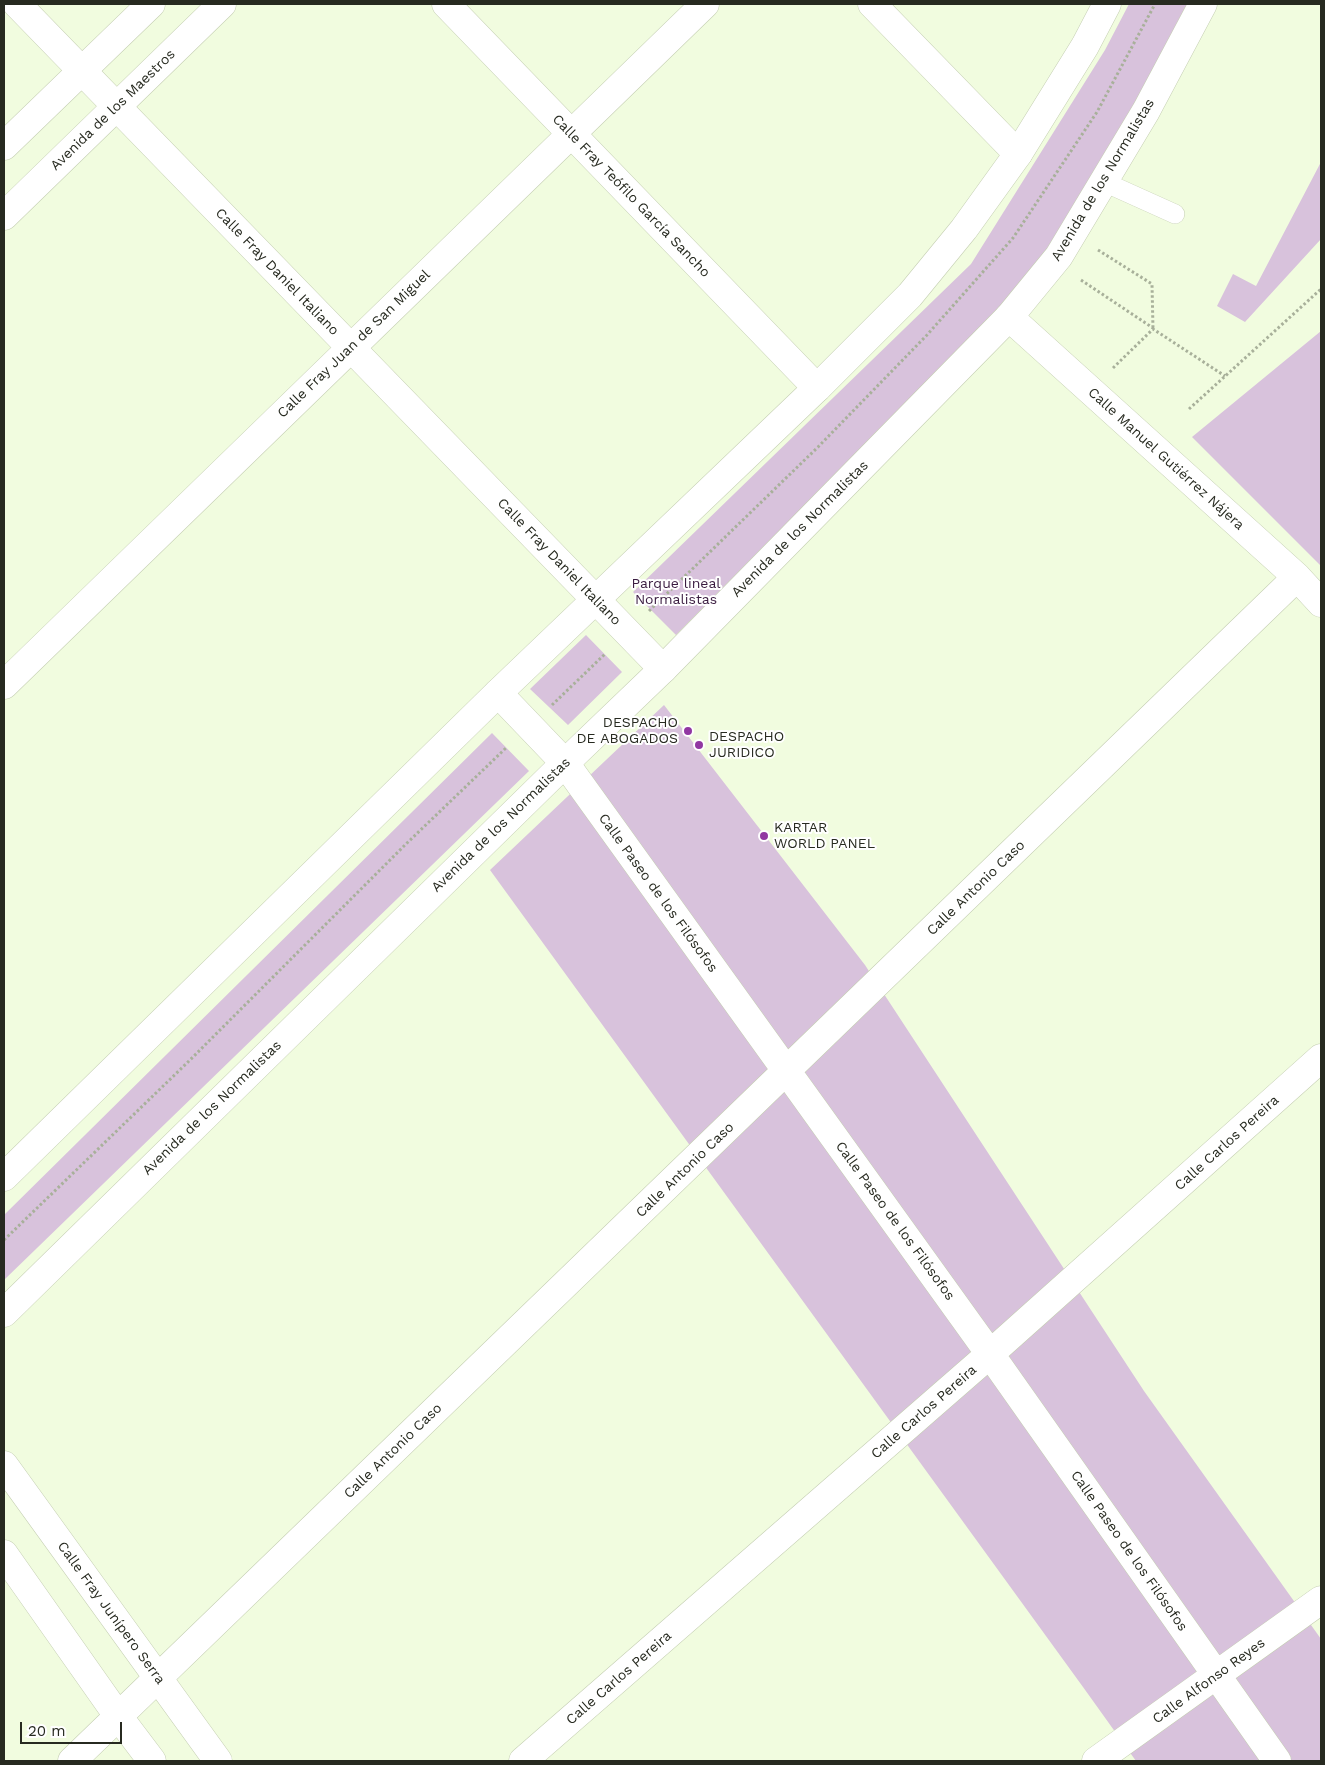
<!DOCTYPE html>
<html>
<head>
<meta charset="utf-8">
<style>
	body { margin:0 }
	#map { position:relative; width:1325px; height:1765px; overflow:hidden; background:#f1fcdf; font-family:"Work Sans",sans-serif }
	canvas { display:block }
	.frame { position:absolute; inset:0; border:5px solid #272a20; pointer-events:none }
	.scale { position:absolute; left:20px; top:1722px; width:102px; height:22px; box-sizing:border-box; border:2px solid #272a20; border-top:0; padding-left:6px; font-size:15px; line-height:18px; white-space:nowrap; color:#272a20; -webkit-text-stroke:4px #fff; paint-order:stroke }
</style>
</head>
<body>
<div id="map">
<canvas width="1325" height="1765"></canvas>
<div class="frame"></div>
<div class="scale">20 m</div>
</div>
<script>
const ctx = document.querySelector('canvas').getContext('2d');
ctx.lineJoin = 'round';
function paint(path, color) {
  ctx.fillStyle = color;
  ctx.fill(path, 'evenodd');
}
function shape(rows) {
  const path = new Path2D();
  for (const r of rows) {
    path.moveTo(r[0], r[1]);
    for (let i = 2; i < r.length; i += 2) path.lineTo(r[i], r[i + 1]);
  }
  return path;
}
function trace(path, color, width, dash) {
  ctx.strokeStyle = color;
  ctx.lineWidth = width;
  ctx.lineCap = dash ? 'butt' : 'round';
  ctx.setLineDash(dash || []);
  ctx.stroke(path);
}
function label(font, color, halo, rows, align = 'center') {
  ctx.font = font + ' "Work Sans",sans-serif';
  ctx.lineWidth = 4;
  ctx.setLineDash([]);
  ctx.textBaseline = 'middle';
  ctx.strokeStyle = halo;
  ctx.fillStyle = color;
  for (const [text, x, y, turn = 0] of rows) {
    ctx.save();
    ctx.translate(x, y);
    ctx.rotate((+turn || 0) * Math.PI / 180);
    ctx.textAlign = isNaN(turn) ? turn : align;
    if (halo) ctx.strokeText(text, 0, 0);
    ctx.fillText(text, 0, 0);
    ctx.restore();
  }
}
const green = shape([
	[1129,4,1187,4,1136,102,1052,242,1009,299,676,635,633,592,971,264,1105,50],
	[1321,162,1321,239,1245,322,1217,306,1233,274,1256,286],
	[1321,331,1321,566,1192,437],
	[586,635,622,672,568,725,530,689],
	[664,705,865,965,1144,1391,1321,1639,1321,1761,1136,1761,1083,1687,490,870],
	[492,733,529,771,4,1280,4,1215]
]);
const path = shape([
	[1098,250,1152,284,1153,329],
	[1081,280,1153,328],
	[1113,368,1153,329,1225,376],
	[1189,409,1321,289],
	[649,611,818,447,927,335,1013,238,1097,112,1155,4],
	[552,705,605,654],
	[4,1240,189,1061,406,844,507,747]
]);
const service = shape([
	[1104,182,1175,214]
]);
const minor = shape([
	[17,4,663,669],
	[446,4,817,388],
	[872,4,1018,154],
	[1009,317,1297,577,1321,603],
	[4,685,705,4],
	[498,693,565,763,990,1354,1277,1761],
	[72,1761,1297,577],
	[523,1761,990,1354,1321,1058],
	[1096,1761,1321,1600]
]);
const tertiary = shape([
	[4,146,151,4],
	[4,216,222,4],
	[4,1177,498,693,817,388,910,295,964,229,1018,154,1085,46,1107,4],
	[4,1313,565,763,663,669,1009,317,1059,256,1146,111,1203,4],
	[4,1465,218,1761],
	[4,1554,118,1716,152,1761]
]);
const markers = [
	[688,731,5,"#9137a2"],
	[699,745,5,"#9137a2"],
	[764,836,5,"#9137a2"]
];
const streetNames = [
	["Avenida de los Maestros",113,110,-44],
	["Avenida de los Normalistas",1103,180,-59],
	["Calle Fray Teófilo García Sancho",631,196,46],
	["Calle Fray Daniel Italiano",277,272,46],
	["Calle Fray Juan de San Miguel",354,344,-44],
	["Calle Manuel Gutiérrez Nájera",1166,459,42],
	["Avenida de los Normalistas",800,529,-45],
	["Calle Fray Daniel Italiano",559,562,46],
	["Avenida de los Normalistas",501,825,-44],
	["Calle Antonio Caso",976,888,-44],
	["Calle Paseo de los Filósofos",658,893,54],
	["Avenida de los Normalistas",212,1108,-44],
	["Calle Carlos Pereira",1227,1143,-42],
	["Calle Antonio Caso",685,1170,-44],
	["Calle Paseo de los Filósofos",895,1221,54],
	["Calle Carlos Pereira",924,1412,-41],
	["Calle Antonio Caso",393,1451,-44],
	["Calle Paseo de los Filósofos",1129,1551,55],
	["Calle Fray Junípero Serra",111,1613,54],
	["Calle Carlos Pereira",619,1678,-41],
	["Calle Alfonso Reyes",1209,1681,-36]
];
const parkNames = [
	["Parque lineal",676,584],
	["Normalistas",676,600]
];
const poiNames = [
	["DESPACHO",678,723,"right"],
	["DE ABOGADOS",678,739,"right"],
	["DESPACHO",709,737],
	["JURIDICO",709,753],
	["KARTAR",774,828],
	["WORLD PANEL",774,844]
];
paint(green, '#d8c2dc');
trace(service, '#c4ceb2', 20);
trace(minor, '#c4ceb2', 29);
trace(tertiary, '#c4ceb2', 29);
trace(path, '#a8b09a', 3, [2.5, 2.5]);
trace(service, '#fff', 19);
trace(minor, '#fff', 28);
trace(tertiary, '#fff', 28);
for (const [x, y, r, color] of markers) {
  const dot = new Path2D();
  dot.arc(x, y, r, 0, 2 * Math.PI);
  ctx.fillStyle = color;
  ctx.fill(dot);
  trace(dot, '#fff', 2);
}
label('14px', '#272a20', '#fff', streetNames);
label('14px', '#3a1c40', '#fff', parkNames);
label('14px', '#272a20', '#fff', poiNames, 'left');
</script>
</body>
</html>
